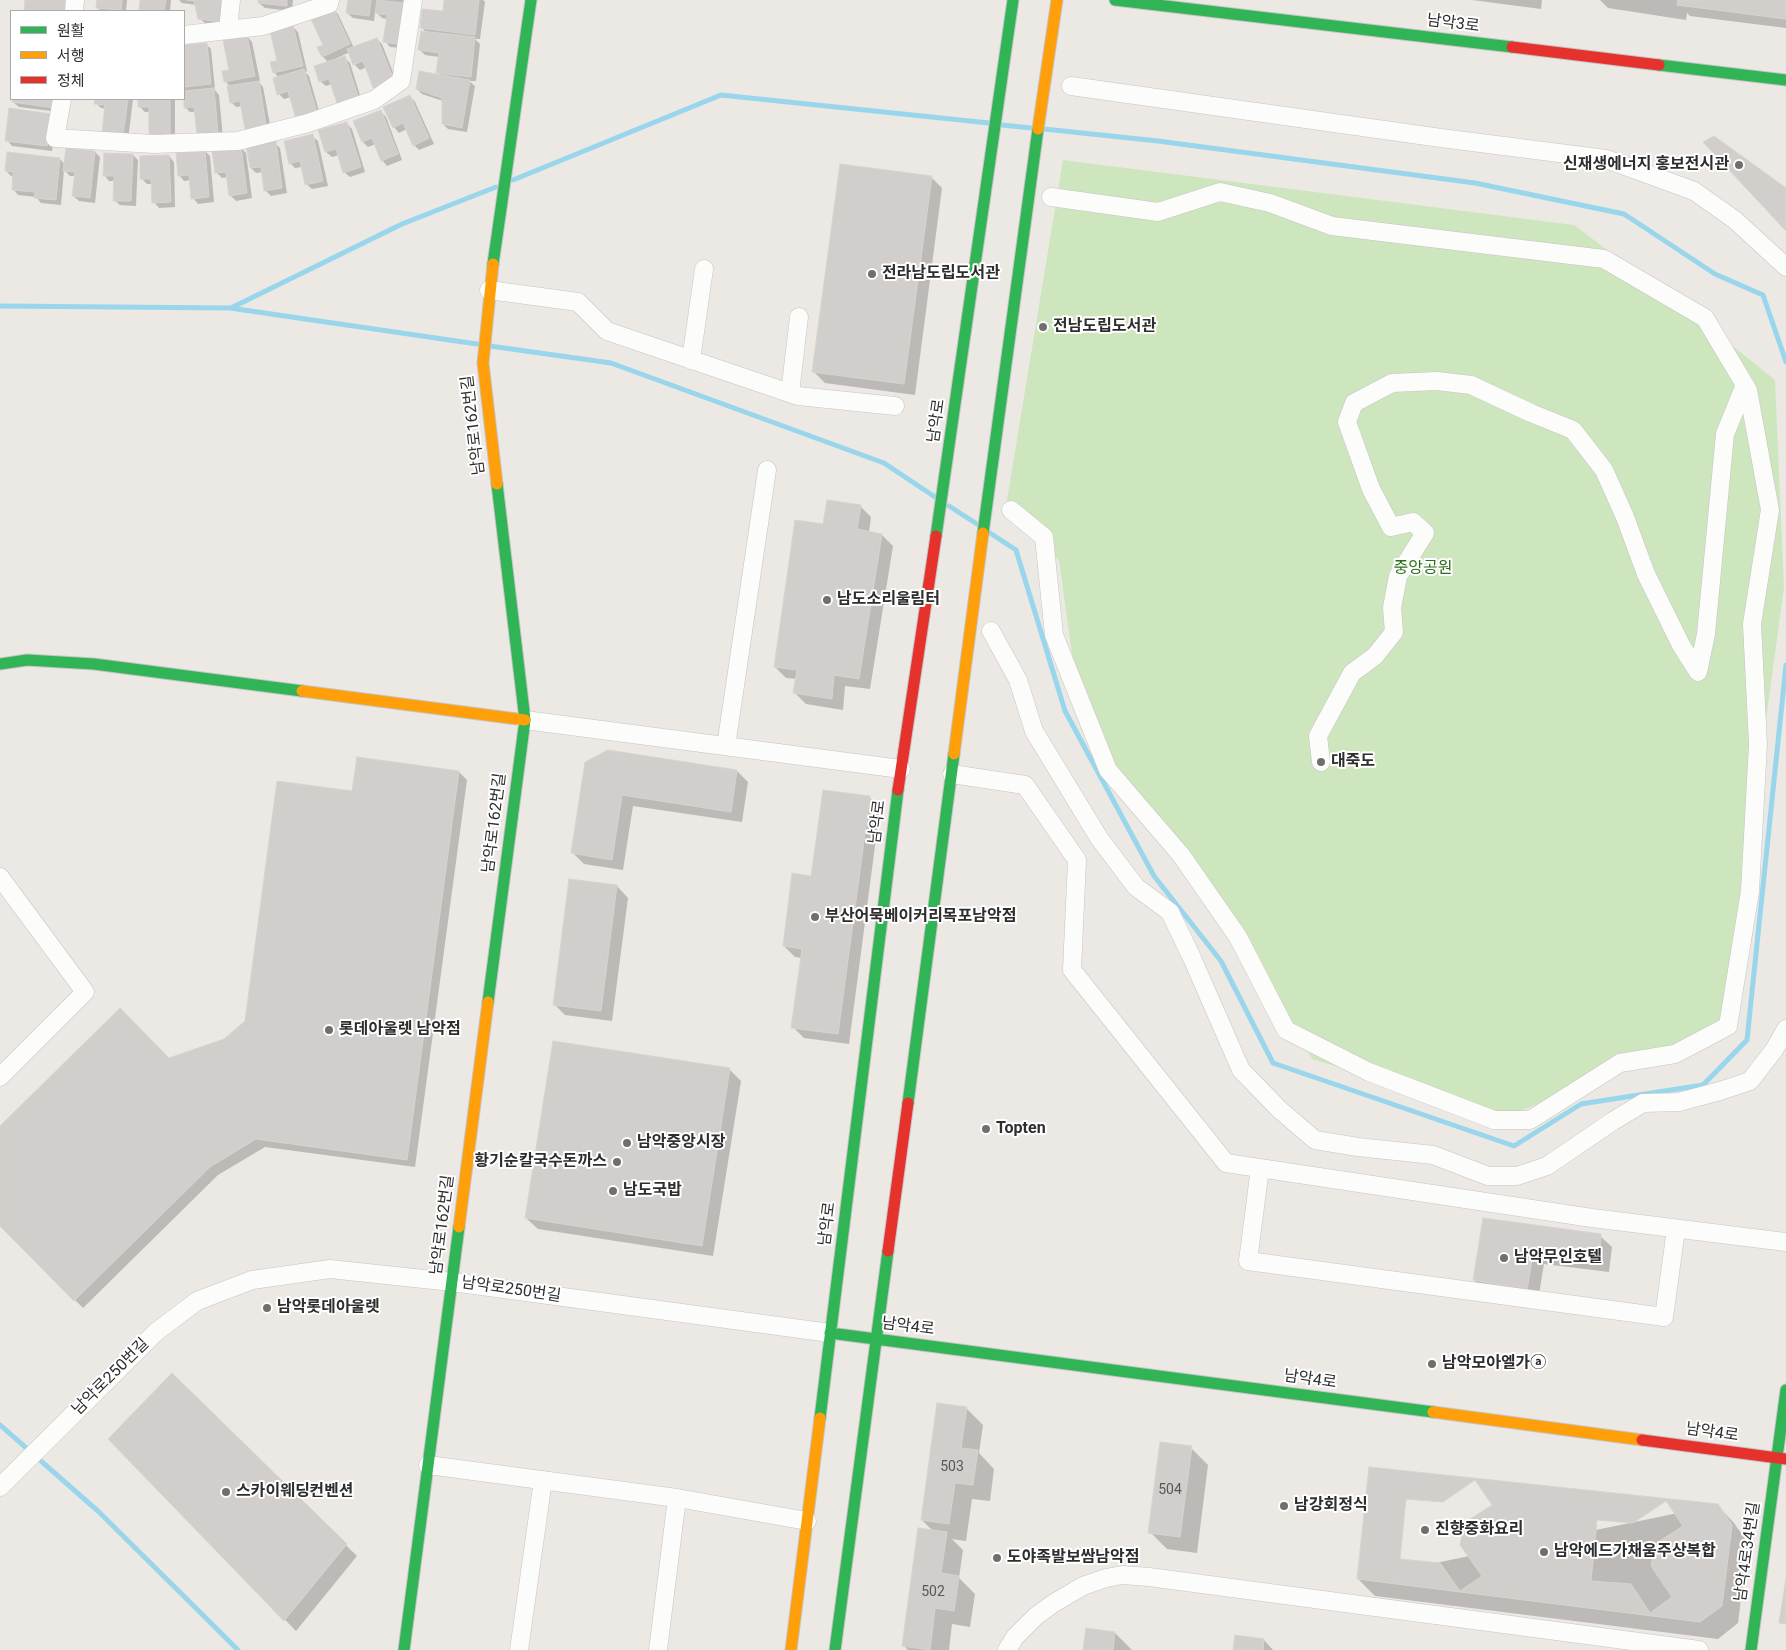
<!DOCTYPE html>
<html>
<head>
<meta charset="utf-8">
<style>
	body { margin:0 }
	#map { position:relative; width:1786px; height:1650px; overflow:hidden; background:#ece8e4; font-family:Roboto,"Noto Sans KR",sans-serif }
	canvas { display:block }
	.legend { position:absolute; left:10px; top:10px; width:175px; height:90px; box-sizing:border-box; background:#fff; border:1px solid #ababab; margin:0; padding:6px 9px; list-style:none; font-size:15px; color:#2e2e2e }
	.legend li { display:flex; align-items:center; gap:10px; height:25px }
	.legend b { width:25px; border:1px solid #ababab }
</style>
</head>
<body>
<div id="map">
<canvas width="1786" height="1650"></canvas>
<ul class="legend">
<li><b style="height:6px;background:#30b455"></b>원활</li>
<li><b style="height:6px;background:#ff9f0a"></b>서행</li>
<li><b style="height:6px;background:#e5322d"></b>정체</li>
</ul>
</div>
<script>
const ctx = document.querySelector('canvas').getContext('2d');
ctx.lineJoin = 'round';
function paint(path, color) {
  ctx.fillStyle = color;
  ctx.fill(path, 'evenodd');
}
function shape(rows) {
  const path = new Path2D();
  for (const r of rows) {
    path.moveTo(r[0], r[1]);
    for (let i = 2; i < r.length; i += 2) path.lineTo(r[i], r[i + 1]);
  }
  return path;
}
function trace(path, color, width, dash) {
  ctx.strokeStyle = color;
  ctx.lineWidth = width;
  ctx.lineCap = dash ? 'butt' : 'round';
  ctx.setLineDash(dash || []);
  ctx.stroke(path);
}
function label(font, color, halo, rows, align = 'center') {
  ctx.font = font + ' Roboto,"Noto Sans KR",sans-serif';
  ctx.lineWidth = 4;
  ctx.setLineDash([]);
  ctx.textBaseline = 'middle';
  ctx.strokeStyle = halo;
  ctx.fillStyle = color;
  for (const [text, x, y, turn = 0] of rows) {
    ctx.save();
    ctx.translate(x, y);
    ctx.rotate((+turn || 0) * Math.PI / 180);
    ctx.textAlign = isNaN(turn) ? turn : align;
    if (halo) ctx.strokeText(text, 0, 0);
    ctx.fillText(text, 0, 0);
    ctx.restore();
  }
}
const green = shape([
	[1063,160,1574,225,1704,323,1775,380,1784,587,1725,1022,1505,1118,1312,1059,1209,880,1082,726,1059,560,1005,512]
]);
const shadow = shape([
	[98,0,127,0,126,11,101,11,97,7],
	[142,0,171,0,170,11,141,11],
	[179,0,231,0,227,27,205,23,199,18,196,5,182,3],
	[260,0,293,0,292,11,265,8,259,3],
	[349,0,417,0,410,49,390,47,385,41,388,19,382,18,375,11,374,21,353,18,347,13],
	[445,0,483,0,485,2,480,39,475,39,480,44,476,81,469,81,475,86,467,132,448,129,443,124,443,101,422,94,417,89,441,76,437,72,439,57,425,55,420,50,427,33,422,28,444,13],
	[1472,0,1542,0,1541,9],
	[1600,0,1786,0,1786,28,1690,16,1687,13,1686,20,1608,8],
	[332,8,338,14,354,48,377,39,382,44,398,85,380,92,374,87,367,67,360,70,354,64,350,52,337,58,337,60,344,57,350,63,363,105,332,84,326,86,320,81,328,62,323,57,319,48,325,45],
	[293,27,298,32,307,71,305,72,309,76,321,118,291,97,284,99,279,94,279,78,274,72],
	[247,36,252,42,260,81,258,81,263,87,271,130,251,134,246,128,242,106,236,107,231,102,231,87,225,81],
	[206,44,211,49,215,89,214,89,219,95,223,138,196,112,190,112,185,107,184,92,186,92,184,90,184,77,187,77,184,46],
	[410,96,415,102,434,144,419,150,414,145,407,129,399,133,394,127],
	[14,99,61,99,59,112,19,107,13,102],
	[96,99,133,99,128,140,109,138,106,109,101,108,96,103],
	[139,99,175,99,175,140,156,140,150,135,150,112,145,112,139,106],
	[380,111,386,117,402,160,387,166,382,160,376,144,368,147,363,142],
	[56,120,52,151,12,146,7,140],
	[346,123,352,129,365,172,350,177,344,172,339,155,332,157,326,152,320,131],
	[312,136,318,141,328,186,312,189,306,184,302,167,295,168,290,163],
	[275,143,280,148,287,193,271,196,265,190,263,172,256,173,251,168],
	[241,148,246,153,252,198,236,201,230,195,228,177,222,178,216,172],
	[205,151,210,156,214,202,198,204,193,198,191,180,184,181,179,175],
	[95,152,100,157,95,203,79,201,73,196,75,176,70,176,64,170,61,205,41,203,36,197,18,195,13,189,14,176,11,176,6,171,60,159,65,165],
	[133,155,138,160,136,206,120,205,114,200,115,181,109,181,104,175],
	[169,156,174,162,175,207,159,208,154,202,153,184,147,184,141,178],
	[931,177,942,188,915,395,825,383,814,372],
	[860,506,871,517,869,533,882,535,893,546,870,689,845,686,843,710,806,704,795,693,797,679,786,678,775,667,824,525],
	[608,752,737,771,748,782,742,822,633,806,623,870,584,864,573,853],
	[459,772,467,780,415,1167,265,1147,218,1175,83,1308,0,1224,0,1128,169,1059,225,1041,246,1022,353,793],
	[869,797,880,808,849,1044,804,1038,793,1027,802,958,795,957,784,946,813,878],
	[617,886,628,898,612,1021,565,1015,554,1004],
	[729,1069,741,1081,713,1256,538,1229,526,1218],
	[1484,1220,1600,1236,1612,1247,1609,1272,1544,1264,1538,1300,1485,1291,1474,1280],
	[172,1375,357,1556,296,1631,109,1439],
	[966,1408,983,1425,979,1453,994,1469,990,1501,972,1499,966,1541,952,1539,963,1550,959,1578,975,1594,970,1627,952,1624,949,1650,908,1650,903,1645,934,1532,922,1520],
	[1191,1448,1208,1465,1197,1553,1167,1549,1150,1532],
	[1717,1505,1734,1523,1748,1543,1738,1623,1718,1639,1375,1596,1358,1579],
	[1115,1633,1132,1650,1084,1650],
	[1264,1640,1273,1650,1235,1650]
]);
const stream = shape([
	[1002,125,1031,128],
	[1044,129,1158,141,1475,183,1624,214,1715,274,1763,295,1786,362],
	[513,180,721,95,989,123],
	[0,306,230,308,477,344],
	[231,308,402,224,496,187],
	[490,346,611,363,884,463,935,497],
	[949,506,977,524],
	[990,533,1016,550,1065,711,1154,876,1221,961,1273,1063,1514,1146,1581,1104,1703,1085,1747,1040,1786,665],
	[0,1425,99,1512,238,1650]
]);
const building = shape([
	[25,0,68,0,67,11,24,11,25,0],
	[97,0,122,0,121,10,96,8,97,0],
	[140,0,166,0,164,11,139,11,140,0],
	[187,0,225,0,222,22,198,19,194,1,187,0],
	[258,0,287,0,287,6,258,3,258,0],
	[348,0,371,0,369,16,346,13,348,0],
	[377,0,411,4,405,45,383,42,387,15,375,13,377,0],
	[444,0,479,0,475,35,420,28,422,9,443,11,444,0],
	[1678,0,1786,0,1786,19,1677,5,1678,0],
	[333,7,350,44,322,57,317,47,323,45,310,17,333,7],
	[293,25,303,66,273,73,270,62,277,61,270,31,293,25],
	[421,31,475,37,471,77,436,73,439,53,418,50,421,31],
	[247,35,255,76,224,82,222,71,229,70,223,40,247,35],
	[377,38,394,80,373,88,363,61,353,65,347,49,377,38],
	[207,43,211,84,184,87,184,76,185,76,184,45,207,43],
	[345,56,359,99,338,106,329,79,319,82,314,66,345,56],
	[304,69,317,112,296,119,288,91,277,95,273,78,304,69],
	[419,71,470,80,462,128,442,124,442,98,416,89,419,71],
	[259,81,266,125,245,129,240,101,230,103,227,86,259,81],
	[214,88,218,133,197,135,194,107,184,108,184,91,214,88],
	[410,95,429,138,413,146,403,123,393,128,383,107,410,95],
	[13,99,55,99,54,108,12,102,13,99],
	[95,99,128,99,123,135,102,133,105,105,94,104,95,99],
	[138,99,170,99,170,135,149,135,149,107,138,107,138,99],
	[9,108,52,114,47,146,5,141,9,108],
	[381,110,398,154,381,161,372,138,362,142,353,121,381,110],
	[347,122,361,167,343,173,336,149,325,152,318,130,347,122],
	[313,134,323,181,305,185,300,161,289,164,284,141,313,134],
	[1714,136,1786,188,1786,231,1703,142,1714,136],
	[276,141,282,188,264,191,261,167,250,168,246,145,276,141],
	[241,146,247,193,229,196,226,172,215,173,212,150,241,146],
	[66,148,95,151,90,198,72,196,75,172,63,171,66,148],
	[205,150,209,197,191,199,189,175,178,176,176,153,205,150],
	[7,152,60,158,56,200,34,198,35,192,12,190,13,172,5,171,7,152],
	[104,153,133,154,131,201,113,201,114,176,103,176,104,153],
	[169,155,171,202,152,203,151,179,140,179,140,156,169,155],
	[840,164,932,176,904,384,812,372,840,164],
	[827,500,861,505,857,529,882,534,859,679,834,675,832,699,793,693,797,670,774,667,795,520,823,524,827,500],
	[608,750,737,770,731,812,622,795,612,860,571,853,585,762,608,750],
	[357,757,459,771,407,1160,256,1139,210,1167,74,1301,0,1226,0,1126,120,1008,169,1058,224,1039,245,1021,277,781,352,791,357,757],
	[823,790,870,796,838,1034,791,1028,802,949,783,946,792,873,811,876,823,790],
	[569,879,617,885,601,1011,553,1005,569,879],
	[553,1041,730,1068,702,1246,525,1218,553,1041],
	[1483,1218,1601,1234,1599,1262,1533,1254,1527,1290,1473,1280,1483,1218],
	[172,1373,347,1544,284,1621,108,1439,172,1373],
	[937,1403,967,1407,961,1448,978,1450,973,1485,955,1483,949,1524,921,1520,937,1403],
	[1160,1442,1192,1446,1180,1537,1148,1533,1160,1442],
	[1369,1467,1718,1504,1732,1525,1722,1606,1700,1622,1357,1579,1369,1467],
	[1475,1480,1492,1505,1464,1523,1460,1545,1482,1576,1460,1591,1440,1563,1400,1559,1406,1499,1443,1502,1475,1480],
	[1666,1501,1683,1526,1655,1544,1651,1566,1672,1597,1650,1613,1631,1584,1591,1581,1597,1520,1633,1523,1666,1501],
	[918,1528,947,1532,941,1573,959,1576,954,1611,935,1608,930,1650,902,1646,918,1528],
	[1786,1579,1786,1624,1779,1623,1786,1579],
	[1086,1628,1115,1632,1113,1650,1083,1650,1086,1628],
	[1235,1635,1264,1639,1263,1650,1233,1650,1235,1635]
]);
const street = shape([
	[74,11,75,0],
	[228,30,231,0],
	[184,35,263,26,329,4,330,0],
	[1071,86,1441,138,1606,159,1694,191,1735,220,1786,267],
	[62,99,55,138,154,144,238,141,308,123,374,100,401,81,413,0],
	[489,290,578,302,607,331,798,396,895,406],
	[691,360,704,269],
	[790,393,799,317],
	[1011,510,1044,537,1054,635,1108,770,1181,855,1238,937,1286,1030,1369,1072,1494,1120,1530,1120,1620,1063,1675,1054,1728,1026,1750,891,1758,744,1752,624,1770,510,1748,390,1705,318,1604,259,1332,226,1270,203,1220,192,1158,212,1051,197],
	[991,631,1018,680,1034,731,1099,838,1136,887,1170,912,1192,958,1241,1070,1280,1110,1315,1140,1358,1147,1433,1155,1488,1176,1517,1176,1547,1166,1613,1121,1643,1103,1679,1102,1720,1091,1750,1081,1774,1050,1786,1029],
	[525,720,901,769],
	[726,746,767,470],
	[1321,762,1318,736,1352,673,1375,656,1394,632,1392,608,1398,576,1425,533,1413,522,1391,527,1371,489,1347,422,1354,403,1392,383,1437,381,1471,385,1531,413,1573,430,1604,470,1625,517,1646,574,1681,645,1698,672,1706,634,1725,434,1745,385],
	[952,774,1025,785,1077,860,1072,970,1226,1163,1592,1218,1786,1242],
	[0,877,85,992,0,1077],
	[1260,1168,1248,1261,1664,1317,1676,1229],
	[428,1465,677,1498,658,1650],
	[0,1487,156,1332,197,1301,252,1280,330,1269,452,1282,830,1333],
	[677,1498,807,1521],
	[519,1650,543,1480],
	[1007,1650,1015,1637,1036,1616,1054,1603,1083,1586,1106,1578,1122,1575,1149,1577,1699,1650]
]);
const fast = shape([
	[1115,0,1512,47],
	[1659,65,1786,80],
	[493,264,531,0],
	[983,533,1038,129],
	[936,536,1013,0],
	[0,664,27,660,94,664,302,691],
	[488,1002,525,720,497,484],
	[908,1103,954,754],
	[830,1333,1433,1412],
	[820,1418,898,790],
	[404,1650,459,1227],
	[835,1650,888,1251],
	[1751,1650,1786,1390]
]);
const slow = shape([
	[1038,129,1057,0],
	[493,264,483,363,497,484],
	[302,691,525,720],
	[954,754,983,533],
	[459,1227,488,1002],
	[1433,1412,1642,1440],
	[791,1650,820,1418]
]);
const jam = shape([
	[1512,47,1659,65],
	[898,790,936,536],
	[888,1251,908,1103],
	[1642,1440,1786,1459]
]);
const markers = [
	[1739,165,5,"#706f6e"],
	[872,274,5,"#706f6e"],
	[1043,327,5,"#706f6e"],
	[827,600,5,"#706f6e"],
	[1321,762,5,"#706f6e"],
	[815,917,5,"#706f6e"],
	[329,1030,5,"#706f6e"],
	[986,1129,5,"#706f6e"],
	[627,1143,5,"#706f6e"],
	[617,1162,5,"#706f6e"],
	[613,1191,5,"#706f6e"],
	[1504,1258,5,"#706f6e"],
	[267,1308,5,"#706f6e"],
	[1432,1364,5,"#706f6e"],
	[226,1492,5,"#706f6e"],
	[1284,1506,5,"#706f6e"],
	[1425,1530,5,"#706f6e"],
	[1544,1552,5,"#706f6e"],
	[997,1558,5,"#706f6e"]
];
const numberNames = [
	["503",952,1467],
	["504",1170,1490],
	["502",933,1592]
];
const streetNames = [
	["남악3로",1453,24,7],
	["남악로",937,421,-82],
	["남악로162번길",474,425,-97],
	["남악로",878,822,-83],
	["남악로162번길",495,823,-83],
	["남악로",828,1224,-83],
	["남악로162번길",443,1225,-83],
	["남악로250번길",511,1290,8],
	["남악4로",908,1327,7],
	["남악로250번길",111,1377,-45],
	["남악4로",1310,1380,8],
	["남악4로",1712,1433,8],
	["남악4로34번길",1748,1552,-82]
];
const poiNames = [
	["신재생에너지 홍보전시관",1729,165,"right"],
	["전라남도립도서관",882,274],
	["전남도립도서관",1053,327],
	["남도소리울림터",837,600],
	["대죽도",1331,762],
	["부산어묵베이커리목포남악점",825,917],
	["롯데아울렛 남악점",339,1030],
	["Topten",996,1129],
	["남악중앙시장",637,1143],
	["황기순칼국수돈까스",607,1162,"right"],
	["남도국밥",623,1191],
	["남악무인호텔",1514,1258],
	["남악롯데아울렛",277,1308],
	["남악모아엘가ⓐ",1442,1364],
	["스카이웨딩컨벤션",236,1492],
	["남강회정식",1294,1506],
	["진향중화요리",1435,1530],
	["남악에드가채움주상복합",1554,1552],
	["도야족발보쌈남악점",1007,1558]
];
const parkNames = [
	["중앙공원",1423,569]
];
paint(green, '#cee6be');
paint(shadow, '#0003');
trace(stream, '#99d6ec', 5);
paint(building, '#d1cecb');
trace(building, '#d7d4d0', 1);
trace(street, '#c5c4c5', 19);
trace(fast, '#c5c4c5', 13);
trace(slow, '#c5c4c5', 13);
trace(jam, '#c5c4c5', 13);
trace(street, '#fcfcfb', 18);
trace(fast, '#30b455', 11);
trace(slow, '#ff9f0a', 11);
trace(jam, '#e5322d', 11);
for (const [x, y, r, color] of markers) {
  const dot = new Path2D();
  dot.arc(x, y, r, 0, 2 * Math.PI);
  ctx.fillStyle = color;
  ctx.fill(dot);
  trace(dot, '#fff', 2);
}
label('14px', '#585857', null, numberNames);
label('16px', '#2e2e2e', '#fff', streetNames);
label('bold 16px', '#2e2e2e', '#fff', poiNames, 'left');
label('16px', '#2c6e1b', '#fff', parkNames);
</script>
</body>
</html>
